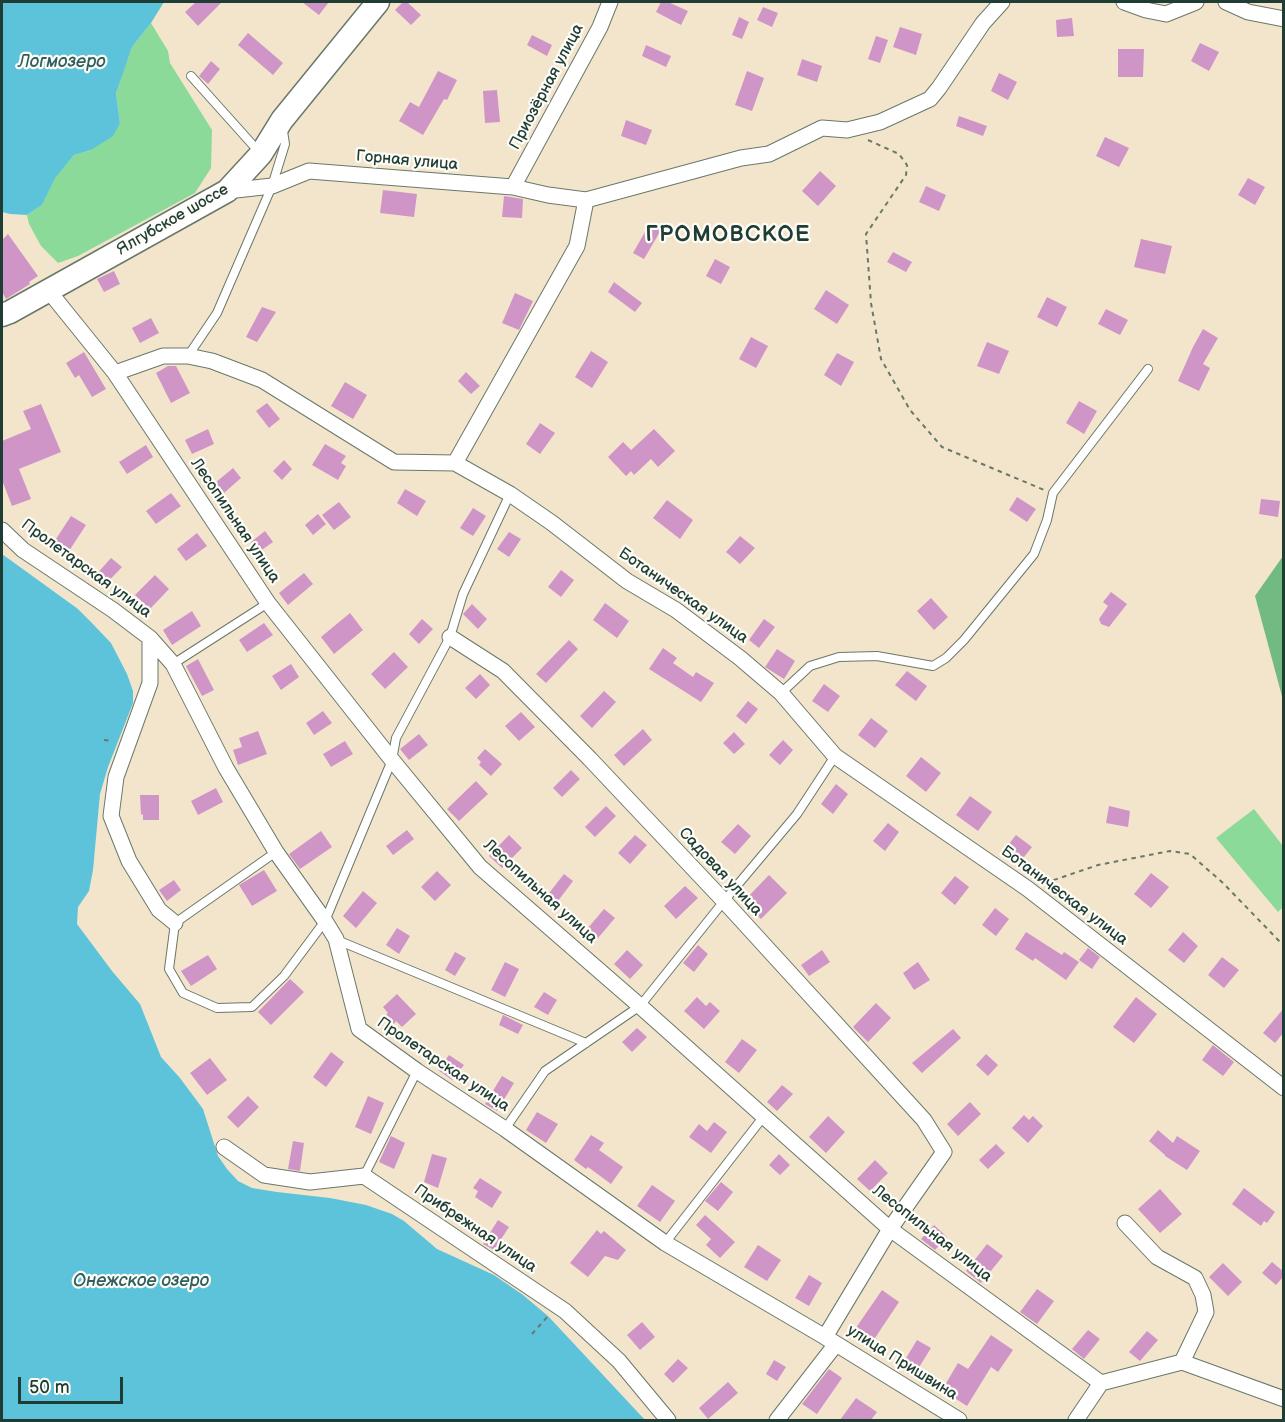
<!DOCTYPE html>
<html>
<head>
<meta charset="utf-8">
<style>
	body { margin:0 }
	#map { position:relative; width:1285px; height:1422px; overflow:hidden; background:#f3e5cc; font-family:"Balsamiq Sans",sans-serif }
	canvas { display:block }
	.frame { position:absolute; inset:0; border:3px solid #1f3d34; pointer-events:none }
	.scale { position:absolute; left:18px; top:1377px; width:105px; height:27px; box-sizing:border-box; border:3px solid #1f3d34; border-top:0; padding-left:8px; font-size:18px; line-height:21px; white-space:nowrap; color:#1f3d34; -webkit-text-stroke:4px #fdfcf7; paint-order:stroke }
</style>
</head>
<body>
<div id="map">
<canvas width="1285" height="1422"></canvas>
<div class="frame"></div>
<div class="scale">50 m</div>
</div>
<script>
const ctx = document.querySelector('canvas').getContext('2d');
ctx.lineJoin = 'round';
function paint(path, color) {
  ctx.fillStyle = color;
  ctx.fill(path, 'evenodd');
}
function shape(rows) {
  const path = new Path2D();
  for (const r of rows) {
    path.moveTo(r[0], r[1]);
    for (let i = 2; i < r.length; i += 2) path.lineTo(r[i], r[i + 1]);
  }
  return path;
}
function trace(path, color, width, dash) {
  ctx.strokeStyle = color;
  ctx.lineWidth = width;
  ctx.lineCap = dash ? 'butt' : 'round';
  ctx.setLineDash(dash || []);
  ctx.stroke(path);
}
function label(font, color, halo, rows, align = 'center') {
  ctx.font = font + ' "Balsamiq Sans",sans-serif';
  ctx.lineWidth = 4.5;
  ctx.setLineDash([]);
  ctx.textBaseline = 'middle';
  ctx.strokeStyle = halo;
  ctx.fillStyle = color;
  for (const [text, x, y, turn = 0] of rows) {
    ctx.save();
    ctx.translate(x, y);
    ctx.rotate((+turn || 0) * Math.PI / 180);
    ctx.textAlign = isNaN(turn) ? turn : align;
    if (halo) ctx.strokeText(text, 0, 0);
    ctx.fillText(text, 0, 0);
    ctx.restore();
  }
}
const green = shape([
	[151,23,168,51,170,63,212,130,211,168,195,193,78,256,58,263,41,246,29,224,27,215,42,205,54,178,74,155,91,150,120,123,116,93,122,74,132,47],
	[1254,809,1283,846,1283,907,1278,912,1216,838]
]);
const forest = shape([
	[1283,556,1283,700,1255,596]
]);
const water = shape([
	[2,2,164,2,151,23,132,47,116,93,120,123,113,136,91,150,74,155,55,178,42,205,27,215,10,214,2,212],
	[2,554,78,609,90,621,111,643,127,674,133,691,133,703,108,767,100,794,93,870,89,891,78,907,77,924,112,971,140,1004,161,1057,180,1078,203,1109,218,1156,227,1169,238,1181,252,1188,277,1192,330,1198,366,1205,392,1214,404,1221,437,1249,494,1275,523,1295,548,1316,645,1420,2,1420]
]);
const building = shape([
	[196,2,222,2,198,26,185,12],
	[302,2,329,2,319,15],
	[403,2,407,2,421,15,411,25,395,10],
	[661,2,668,2,688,11,681,25,656,12],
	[763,7,778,13,772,27,757,20],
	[739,17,749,22,742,39,732,35],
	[1072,18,1074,36,1057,37,1056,20],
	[900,27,922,34,916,55,893,47],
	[248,33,283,63,273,75,238,45],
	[532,35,552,45,547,56,527,45],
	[876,36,888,40,880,63,868,59],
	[1200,43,1219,52,1209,71,1191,61],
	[646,45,671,56,666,67,642,56],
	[1118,49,1144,49,1143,77,1118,77],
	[802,59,822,66,817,82,797,75],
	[211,61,220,69,208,84,199,76],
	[438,71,457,80,447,100,444,99,423,135,399,121,410,102,419,107],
	[747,71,764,78,752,111,735,105],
	[999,73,1017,82,1008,100,991,91],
	[497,90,500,122,485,123,483,91],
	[959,116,987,126,983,136,956,126],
	[626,120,652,130,646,145,621,136],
	[1105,137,1129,148,1119,167,1096,156],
	[820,171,836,186,818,206,802,191],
	[1248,178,1265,187,1255,205,1238,195],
	[926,186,946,195,939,211,919,202],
	[383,190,417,194,414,217,380,213],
	[504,196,523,199,522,218,502,217],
	[650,223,661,230,644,259,633,253],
	[8,234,38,276,29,282,30,284,6,299,2,292,2,240],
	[1141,239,1172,246,1165,274,1134,267],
	[893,252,912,262,906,272,887,262],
	[715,259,730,267,721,284,706,276],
	[114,271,120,284,104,292,97,279],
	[614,282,642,303,635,312,608,292],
	[826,290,849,305,837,324,814,309],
	[515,293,533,301,519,330,502,323],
	[1047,297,1067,307,1057,327,1037,317],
	[262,307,276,312,257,342,246,337],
	[1106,309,1128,320,1120,335,1098,324],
	[151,318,159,333,140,343,132,328],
	[1203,329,1218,338,1203,364,1210,368,1199,391,1178,381,1193,347],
	[751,337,768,346,756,368,739,359],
	[987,342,1009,351,999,374,977,366],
	[591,351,608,362,592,388,575,377],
	[84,352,106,389,92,397,79,375,75,378,66,363],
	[837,353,854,362,841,386,824,375],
	[168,366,176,366,190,393,171,403,156,373],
	[466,372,480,386,471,394,458,381],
	[345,382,367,395,353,419,331,406],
	[1079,401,1097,411,1084,434,1066,423],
	[267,403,280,419,269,428,256,411],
	[41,404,61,452,19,469,31,499,12,506,2,480,2,441,31,429,23,411],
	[540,423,555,433,540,454,526,444],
	[208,429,214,444,192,454,185,440],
	[654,429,675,451,658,467,651,459,634,475,631,471,626,476,608,457,623,442,631,450],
	[325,444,346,456,341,463,346,466,338,480,312,465],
	[146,445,153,457,127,474,119,462],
	[284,460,292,469,282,480,273,471],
	[233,468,241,478,224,493,215,483],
	[405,489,426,501,417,516,397,503],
	[171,493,181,506,156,524,146,511],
	[1017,497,1036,509,1027,522,1009,510],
	[1261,499,1280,501,1278,517,1259,514],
	[667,500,693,520,680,539,653,518],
	[339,502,351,517,334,530,322,515],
	[473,508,486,516,473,536,460,528],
	[318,514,326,524,313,535,305,525],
	[71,516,86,525,69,551,54,542],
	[265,531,273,542,259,552,251,542],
	[509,532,521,539,509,557,497,549],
	[197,533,207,546,186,561,177,549],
	[740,536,755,548,740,564,726,552],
	[111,558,122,567,104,586,94,577],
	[561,570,574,580,561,597,548,587],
	[304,573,313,584,288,605,279,593],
	[155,575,169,589,150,609,135,595],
	[1111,592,1127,604,1109,627,1101,624,1099,619,1108,606,1103,602],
	[931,598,948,617,934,630,917,611],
	[605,603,629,621,617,638,593,620],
	[472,604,487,619,478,629,463,614],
	[192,611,201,626,172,645,163,630],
	[350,613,363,630,334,654,321,637],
	[422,619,433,629,419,644,409,634],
	[764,619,775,627,759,648,749,640],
	[264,623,273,635,247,652,239,640],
	[569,640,578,649,546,683,536,674],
	[663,648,677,658,673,663,693,677,696,672,714,683,701,702,649,669],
	[777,649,795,661,784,679,765,667],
	[394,652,408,667,385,689,371,674],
	[198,659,214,690,202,696,186,666],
	[291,664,299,677,281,690,272,676],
	[907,671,927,686,916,701,895,685],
	[480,674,490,685,476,699,465,688],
	[824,684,840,696,828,712,812,701],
	[604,691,616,702,592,728,580,716],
	[748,701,758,709,746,724,736,716],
	[323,711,332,723,314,735,306,723],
	[521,712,535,727,519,741,505,726],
	[871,718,888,731,875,748,858,735],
	[643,729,652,740,624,766,614,755],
	[258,731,267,754,238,765,233,750,242,747,239,738],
	[734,732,745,744,734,754,723,743],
	[419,734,428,745,409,760,400,749],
	[783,740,793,750,780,765,769,755],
	[345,741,353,754,331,767,323,754],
	[485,749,502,764,491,776,479,765,481,762,477,758],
	[921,757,941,773,926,792,906,776],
	[571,770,580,779,562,797,553,788],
	[476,781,488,794,459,821,447,809],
	[836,784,848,794,833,814,821,804],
	[216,788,223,802,198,815,191,801],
	[140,795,159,795,159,820,143,820,143,814,141,815],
	[970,796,992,812,978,831,956,815],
	[606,806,616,816,595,837,585,827],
	[1109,806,1130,811,1128,827,1106,823],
	[888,823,899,832,885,851,873,841],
	[738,824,751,836,735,854,721,842],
	[407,830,414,839,393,855,386,846],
	[321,831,332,847,300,869,289,854],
	[509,835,522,848,502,868,489,856],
	[635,835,647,845,630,864,618,853],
	[1016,835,1032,847,1020,862,1004,850],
	[264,870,277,891,252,906,239,885],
	[437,871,451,885,435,901,421,887],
	[1151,873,1169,887,1151,908,1134,894],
	[564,874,573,881,552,909,542,902],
	[769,875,787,893,761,919,743,902],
	[955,876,969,887,955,905,941,893],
	[174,880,181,890,167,901,159,890],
	[685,886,698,898,676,919,664,906],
	[363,891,377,903,356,928,343,916],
	[995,908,1009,919,996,936,982,925],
	[604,909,615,918,593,944,582,935],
	[397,928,410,936,399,954,386,945],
	[1026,932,1062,955,1064,952,1079,962,1066,980,1035,958,1033,961,1015,949],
	[1183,932,1198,946,1184,963,1168,950],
	[698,945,708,954,694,972,683,963],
	[1088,948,1100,957,1092,969,1079,960],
	[627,950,643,965,630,979,614,964],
	[822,950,830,962,809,976,801,965],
	[455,952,466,958,455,976,445,970],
	[208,955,217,969,191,986,181,971],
	[1222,957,1239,970,1224,988,1208,975],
	[505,962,519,969,505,997,491,990],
	[918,962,930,980,914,990,903,973],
	[290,979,304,992,271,1025,258,1012],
	[544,992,557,1000,548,1015,534,1007],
	[397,994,416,1014,402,1027,396,1021,394,1024,386,1015,388,1013,383,1007],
	[697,997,706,1006,710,1002,720,1011,704,1029,684,1011],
	[1136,997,1157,1014,1134,1043,1113,1027],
	[876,1003,891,1018,868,1042,853,1027],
	[1284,1008,1284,1032,1275,1043,1263,1033],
	[503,1015,523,1025,518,1034,499,1025],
	[637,1028,647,1037,632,1052,622,1042],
	[953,1029,961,1038,922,1073,912,1063],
	[742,1039,757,1050,739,1073,725,1062],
	[1213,1045,1234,1062,1223,1076,1202,1060],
	[331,1052,344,1062,326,1087,313,1077],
	[986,1054,998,1065,988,1076,976,1065],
	[449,1055,464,1065,452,1080,438,1070],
	[210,1058,227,1080,207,1095,190,1073],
	[502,1076,514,1083,497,1111,485,1104],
	[782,1085,793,1094,777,1111,767,1102],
	[248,1096,259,1107,238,1128,227,1117],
	[368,1096,384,1103,371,1134,355,1127],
	[970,1102,981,1114,958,1136,947,1124],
	[537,1112,558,1124,546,1143,526,1130],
	[1024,1115,1029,1120,1033,1116,1043,1126,1028,1143,1012,1128],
	[828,1116,845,1132,826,1153,809,1137],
	[714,1122,727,1132,711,1153,689,1137,699,1124,707,1131],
	[1158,1130,1173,1143,1177,1136,1200,1151,1187,1170,1165,1156,1165,1155,1149,1141],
	[591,1135,604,1143,599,1150,623,1167,611,1184,588,1167,586,1169,574,1160],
	[391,1136,405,1143,394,1169,379,1162],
	[293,1141,304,1143,300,1171,288,1169],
	[996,1144,1005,1153,988,1169,979,1160],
	[432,1154,447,1158,438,1188,424,1182],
	[779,1154,790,1165,780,1175,769,1165],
	[875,1160,888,1173,870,1191,857,1179],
	[480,1178,502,1192,492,1208,475,1197,478,1191,473,1188],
	[721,1182,733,1192,718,1211,705,1201],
	[652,1185,675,1201,660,1222,637,1206],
	[1244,1188,1275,1212,1267,1223,1264,1221,1261,1226,1232,1204],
	[1160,1189,1182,1214,1160,1233,1138,1209],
	[705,1215,735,1242,720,1258,706,1245,711,1239,696,1225],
	[498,1220,509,1227,494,1250,483,1244],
	[934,1225,947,1237,935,1250,921,1239],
	[597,1230,601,1234,604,1231,626,1250,618,1260,605,1256,588,1277,570,1263],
	[987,1244,1003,1256,981,1283,966,1271],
	[758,1245,781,1260,767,1281,744,1267],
	[1272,1262,1284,1272,1284,1276,1276,1285,1262,1273],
	[1223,1263,1242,1282,1228,1296,1209,1277],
	[809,1275,822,1283,809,1306,795,1298],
	[1037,1289,1054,1301,1037,1324,1020,1312],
	[882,1290,899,1302,869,1347,851,1335],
	[642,1322,655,1337,640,1350,627,1335],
	[1088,1330,1100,1339,1084,1359,1072,1349],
	[1147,1331,1158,1340,1140,1361,1129,1352],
	[991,1335,1013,1350,998,1372,991,1367,967,1406,942,1390,958,1363,968,1369],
	[917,1340,931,1348,913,1377,900,1368],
	[678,1359,688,1368,673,1383,664,1374],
	[774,1360,786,1367,777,1381,766,1374],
	[829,1369,842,1378,817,1414,802,1404],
	[728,1382,738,1393,708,1419,699,1408],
	[856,1398,877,1412,871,1420,840,1420]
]);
const path = shape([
	[868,140,899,154,907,165,906,175,866,234,871,303,881,359,910,410,942,447,1044,490],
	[104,740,113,741],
	[1045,883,1098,865,1170,851,1190,854,1223,883,1284,946],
	[532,1334,548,1316]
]);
const lane = shape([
	[191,76,260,153],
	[188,356,217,313,272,186,285,144,283,131],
	[173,664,268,603],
	[781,693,810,666,839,657,877,656,933,666,946,658,964,640,1034,554,1047,520,1053,493,1148,369],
	[276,852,175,923,169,969,183,993,217,1008,252,1007,284,976,325,921,392,760,396,738,450,637,463,594,510,494],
	[337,940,586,1043],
	[505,1129,545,1071,640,1006,724,901,797,814,835,756],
	[364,1176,417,1071],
	[665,1243,764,1116]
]);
const street = shape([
	[1124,2,1146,10,1166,14,1196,2],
	[1226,2,1248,12,1284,19],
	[513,187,600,27,610,2],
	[227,191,272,186,309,171,513,187,548,195,586,200,741,158,769,154,822,128,847,130,880,122,930,99,939,88,983,23,1002,2],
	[48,290,115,373,268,603,392,760,480,867,640,1006,890,1229,1101,1383],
	[115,373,163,356,188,356,212,361,262,380,394,462,455,463,510,494,552,523,627,581,676,610,740,658,781,693,835,756,1028,889,1284,1088],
	[455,463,577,246,586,200],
	[2,530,23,550,113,610,150,638,173,664,226,768,276,852,325,921,336,939,359,1029,417,1071,505,1129,665,1243,825,1337,959,1420],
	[450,637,503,671,590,759,724,901,924,1120,944,1152,890,1229,825,1337],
	[150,638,150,683,116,777,111,816,129,861,159,910,175,923],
	[224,1147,264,1175,310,1182,364,1176,565,1311,619,1361,668,1420],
	[1125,1223,1157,1257,1195,1278,1203,1295,1206,1312,1182,1362],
	[777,1420,836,1344],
	[1076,1420,1101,1383,1182,1362,1284,1399]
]);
const secondary = shape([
	[2,315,10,312,227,191,261,154,282,120,378,2]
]);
const streetNames = [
	["Приозёрная улица",547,87,-62],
	["Горная улица",407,161,5],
	["Ялгубское шоссе",173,220,-30],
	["Лесопильная улица",235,521,56],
	["Пролетарская улица",86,569,36],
	["Ботаническая улица",683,596,35],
	["Садовая улица",720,872,47],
	["Лесопильная улица",540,892,42],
	["Ботаническая улица",1064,896,37],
	["Пролетарская улица",443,1065,34],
	["Прибрежная улица",475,1229,34],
	["Лесопильная улица",932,1234,38],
	["улица Пришвина",902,1363,32]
];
const waterNames = [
	["Логмозеро",62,62],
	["Онежское озеро",141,1281]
];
const districtNames = [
	["ГРОМОВСКОЕ",728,235]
];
paint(green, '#8cda99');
paint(forest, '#71ba81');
paint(water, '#5dc3db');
paint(building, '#d095c7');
trace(lane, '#697869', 10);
trace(street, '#697869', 17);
trace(secondary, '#697869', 25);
trace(path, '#697869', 2, [4.5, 4.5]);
trace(lane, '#fff', 8);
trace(street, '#fff', 15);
trace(secondary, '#fff', 22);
label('16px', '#1f3d34', '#fdfcf7', streetNames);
label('italic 18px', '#2e5e5e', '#fdfcf7', waterNames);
ctx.letterSpacing = '1.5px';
label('bold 22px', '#1f3d34', '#fdfcf7', districtNames);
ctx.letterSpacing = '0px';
</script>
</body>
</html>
